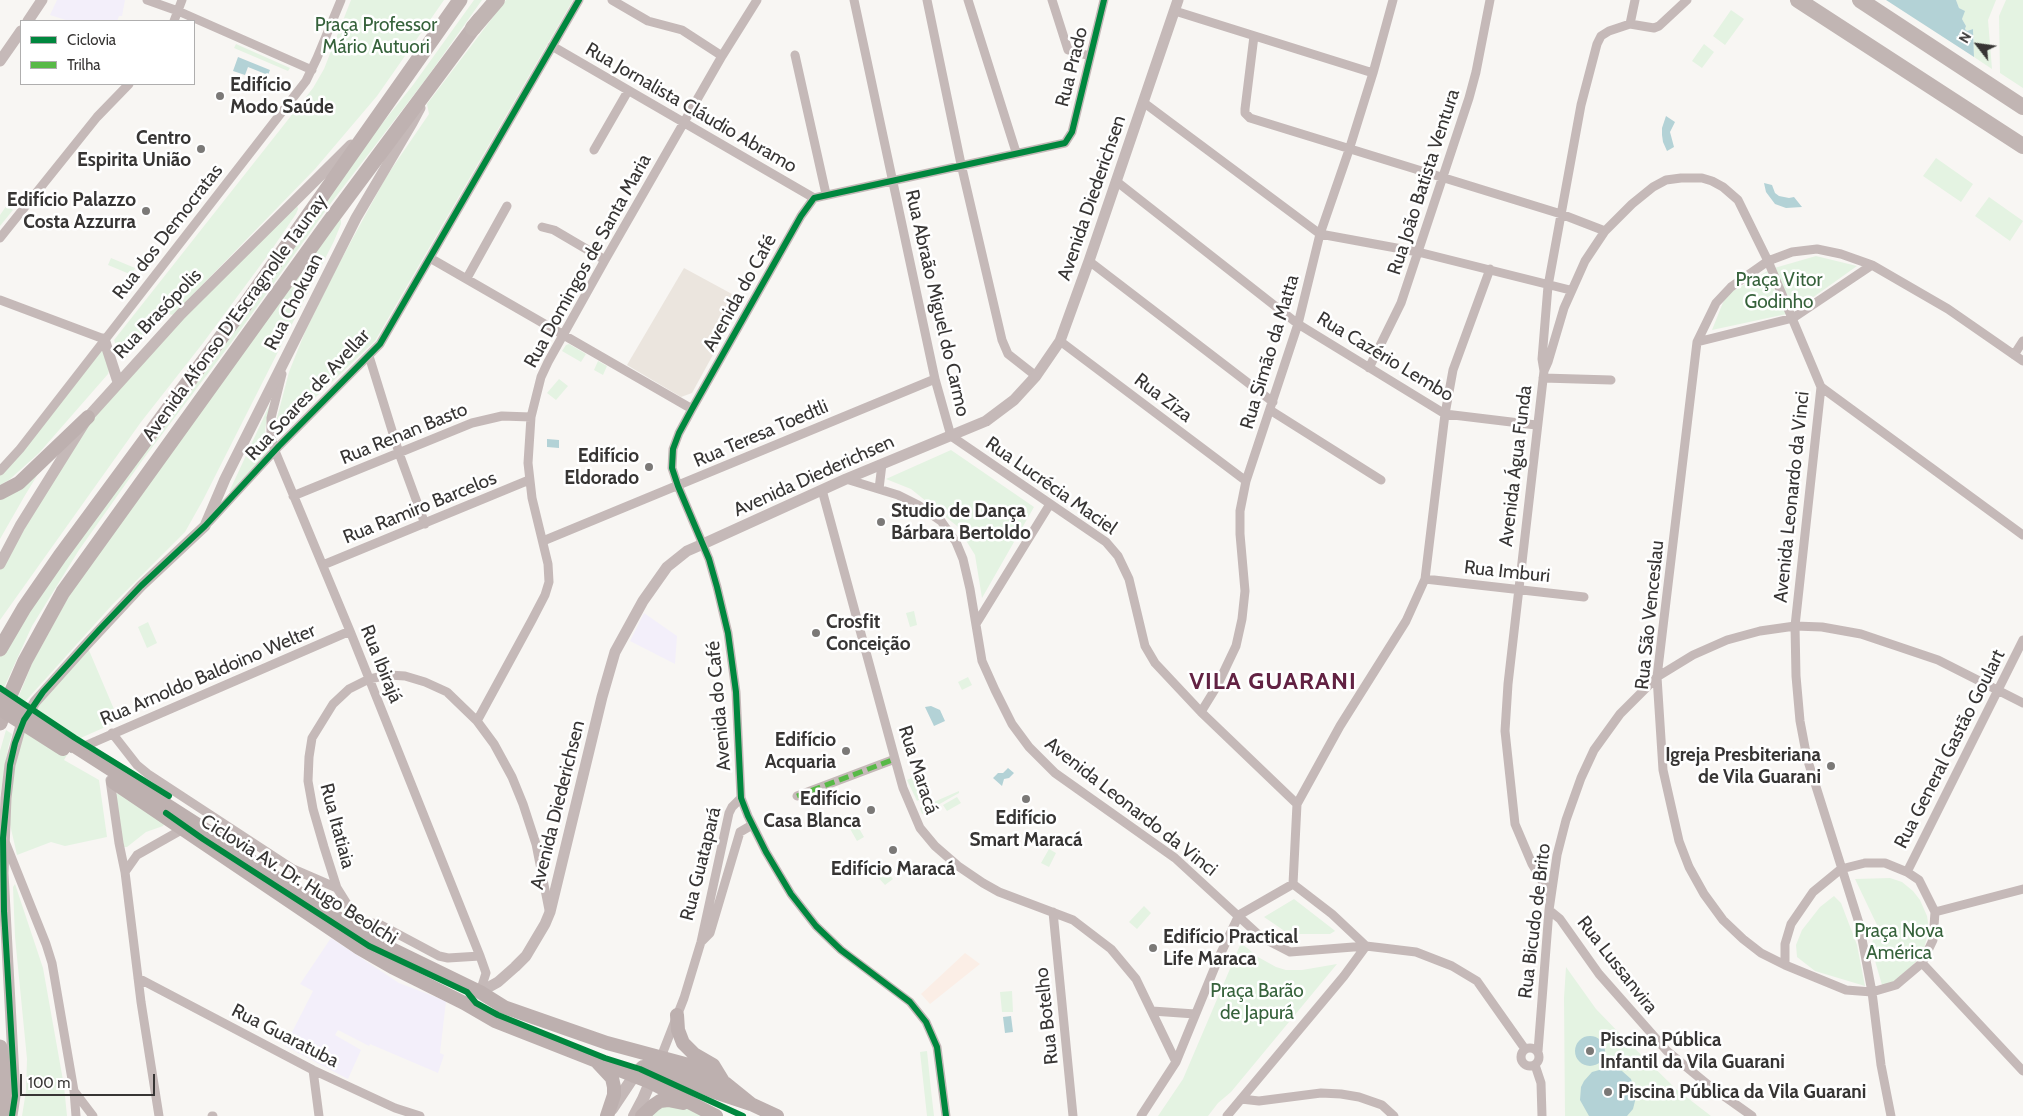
<!DOCTYPE html>
<html>
<head>
<meta charset="utf-8">
<style>
	body { margin:0 }
	#map { position:relative; width:2023px; height:1116px; overflow:hidden; background:#f8f6f3; font-family:Cabin,sans-serif }
	canvas { display:block }
	.legend { position:absolute; left:20px; top:20px; width:175px; height:65px; box-sizing:border-box; background:#fff; border:1px solid #afaeae; margin:0; padding:6px 9px; list-style:none; font-size:15px; color:#373534 }
	.legend li { display:flex; align-items:center; gap:10px; height:25px }
	.legend b { width:25px; border:1px solid #afaeae }
	.north { position:absolute; left:1953px; top:20px; width:50px; height:50px; -webkit-text-stroke:4px #fff; paint-order:stroke; rotate:300deg; font-size:14px; font-weight:700; line-height:20px; text-align:center; color:#373534 }
	.north::after { content:''; display:block; margin:auto; width:18px; height:22px; background:#373534; clip-path:polygon(50% 0,100% 100%,50% 72%,0 100%) }
	.scale { position:absolute; left:20px; top:1074px; width:135px; height:22px; box-sizing:border-box; border:2px solid #373534; border-top:0; padding-left:6px; font-size:15px; line-height:18px; white-space:nowrap; color:#373534; -webkit-text-stroke:4px #fff; paint-order:stroke }
</style>
</head>
<body>
<div id="map">
<canvas width="2023" height="1116"></canvas>
<ul class="legend">
<li><b style="height:6px;background:#00873e"></b>Ciclovia</li>
<li><b style="height:6px;background:#58b947"></b>Trilha</li>
</ul>
<div class="north">N</div>
<div class="scale">100 m</div>
</div>
<script>
const ctx = document.querySelector('canvas').getContext('2d');
ctx.lineJoin = 'round';
function paint(path, color) {
  ctx.fillStyle = color;
  ctx.fill(path, 'evenodd');
}
function shape(rows) {
  const path = new Path2D();
  for (const r of rows) {
    if (r.length === 3) {
      path.moveTo(r[0] + r[2], r[1]);
      path.arc(r[0], r[1], r[2], 0, 2 * Math.PI);
      continue;
    }
    path.moveTo(r[0], r[1]);
    for (let i = 2; i < r.length; i += 2) path.lineTo(r[i], r[i + 1]);
  }
  return path;
}
function trace(path, color, width, dash) {
  ctx.strokeStyle = color;
  ctx.lineWidth = width;
  ctx.lineCap = dash ? 'butt' : 'round';
  ctx.setLineDash(dash || []);
  ctx.stroke(path);
}
function label(font, color, halo, rows, align = 'center') {
  ctx.font = font + ' Cabin,sans-serif';
  ctx.lineWidth = 5;
  ctx.setLineDash([]);
  ctx.textBaseline = 'middle';
  ctx.strokeStyle = halo;
  ctx.fillStyle = color;
  for (const [text, x, y, turn = 0] of rows) {
    ctx.save();
    ctx.translate(x, y);
    ctx.rotate((+turn || 0) * Math.PI / 180);
    ctx.textAlign = isNaN(turn) ? turn : align;
    if (halo) ctx.strokeText(text, 0, 0);
    ctx.fillText(text, 0, 0);
    ctx.restore();
  }
}
const commercial = shape([
	[57,0,125,0,122,16,119,16,117,21,69,21,50,15],
	[644,613,677,636,675,664,630,641],
	[331,938,399,983,446,1001,440,1053,444,1055,438,1073,370,1044,369,1046,338,1030,335,1035,361,1050,348,1079,285,1046,313,991,300,984]
]);
const industrial = shape([
	[965,953,980,964,930,1004,921,994]
]);
const built = shape([
	[684,268,743,300,692,393,681,397,627,365]
]);
const green = shape([
	[351,0,444,0,377,96,315,169,173,315,164,313,125,359,119,355,114,340,313,88,324,69],
	[474,0,482,0,426,79,331,203,231,343,144,458,79,550,32,626,2,692,0,691,0,653,3,646,364,146,413,85],
	[506,0,573,0,375,341,278,433,276,429,277,418,289,372,305,332,336,269,386,177,429,114,427,104],
	[1956,0,1996,0,1988,20,1992,69,1974,57,1973,29,1967,31,1965,29,1966,26,1962,19,1964,11,1959,8],
	[2006,0,2023,0,2023,88,2000,73,1999,16],
	[1731,10,1744,19,1725,45,1713,36],
	[236,44,290,68,288,71,234,48],
	[1704,44,1714,52,1702,68,1692,61],
	[1936,158,1973,184,1961,202,1923,176],
	[1989,197,2023,221,2010,241,1975,216],
	[7,205,13,210,0,226,0,215],
	[297,205,298,209,296,214,268,255,203,343,141,422,0,620,0,569,84,431,133,369],
	[339,219,341,220,341,224,334,241,203,500,185,532,112,605,22,705,17,701,32,663,74,587],
	[1816,256,1857,266,1791,313,1712,330,1726,295,1771,269],
	[111,258,135,268,132,275,108,265],
	[569,344,586,354,581,362,562,351,566,345],
	[100,346,110,368,108,374,39,453,9,480,0,485,0,475],
	[598,361,607,366,603,375,594,370],
	[559,379,568,386,556,400,547,393],
	[270,404,265,430,268,452,231,492,229,492],
	[951,450,1034,507,982,598,975,555,957,526,911,489,886,479],
	[38,474,24,497,0,539,0,499],
	[914,611,917,625,910,627,906,613],
	[148,622,157,643,147,648,138,627],
	[88,648,119,721,76,740,64,760,99,780,107,837,65,846,51,842,17,855,9,820,13,769,30,715],
	[968,677,972,685,962,690,958,682],
	[6,730,12,734,8,748,0,797,0,751],
	[920,774,929,795,917,801,907,780],
	[959,791,959,793,922,814,920,808],
	[119,793,165,822,163,826,146,832,127,847,123,847,116,794],
	[957,797,961,803,947,811,943,805],
	[852,816,864,837,857,841,845,820],
	[1049,849,1056,853,1049,867,1041,863],
	[882,867,893,879,885,885,874,873],
	[1890,878,1902,882,1913,891,1920,900,1927,916,1929,929,1923,953,1913,965,1893,982,1882,985,1871,947,1877,925,1855,879],
	[15,884,43,968,64,1086,67,1116,22,1116,26,1091,27,1059,15,937,13,887],
	[1834,896,1841,903,1857,945,1865,986,1815,971,1797,957,1796,945,1802,930,1820,907],
	[1294,899,1334,930,1335,931,1330,934,1289,934,1264,917],
	[1144,906,1151,913,1137,929,1129,922],
	[1241,943,1258,957,1276,967,1286,970,1302,970,1337,964,1231,1092,1218,1103,1208,1116,1158,1116,1183,1079],
	[1566,967,1596,1009,1625,1039,1676,1089,1711,1116,1565,1116,1564,998],
	[1012,991,1013,1012,1002,1012,1000,992],
	[927,1051,931,1090,934,1116,927,1116,920,1052],
	[672,1103,712,1116,650,1116,655,1108]
]);
const water = shape([
	[1886,0,1956,0,1959,8,1965,11,1962,19,1966,26,1965,29,1967,31,1973,29,1974,57],
	[238,57,270,70,268,75,248,67,245,75,233,71],
	[1666,116,1675,122,1670,132,1674,147,1667,151,1663,142,1662,135,1662,128],
	[1764,183,1772,185,1775,193,1779,196,1789,198,1794,197,1802,207,1786,208,1775,204,1766,192],
	[547,439,559,440,559,448,547,447],
	[931,706,940,710,945,721,934,726,925,707],
	[1008,768,1014,773,1009,778,1004,779,1002,786,993,778,998,773,1003,773],
	[1011,1016,1013,1032,1005,1033,1003,1017],
	[1590,1051,15],
	[1610,1067,1622,1071,1631,1079,1636,1097,1633,1109,1627,1116,1589,1116,1580,1100,1581,1087,1584,1081,1592,1072]
]);
const minor = shape([
	[147,0,178,11,312,70],
	[612,0,648,21,682,30,722,56],
	[854,0,935,379,951,436,1106,542,1118,556,1129,579,1145,646,1155,663,1201,712,1297,804],
	[927,0,961,164,1002,340,1008,354,1036,376],
	[968,0,1016,152],
	[1052,0,1068,50,1090,56],
	[1175,11,1373,73],
	[174,21,182,0],
	[1630,24,1635,0],
	[1254,36,1245,109,1245,113,1250,118,1561,214,1605,231],
	[552,46,814,198],
	[795,55,826,194],
	[1143,102,1320,234,1418,252,1570,290],
	[594,150,628,91],
	[1116,181,1298,324,1445,414,1536,425],
	[542,227,554,230,605,260],
	[0,238,97,117,129,84],
	[1817,249,1841,254,1872,265,1793,318,1697,342,1716,303,1731,287,1768,261,1792,252,1817,249],
	[430,258,692,409],
	[1089,261,1273,402],
	[1872,265,1948,309,2023,361],
	[467,278,507,206],
	[0,300,104,339],
	[1060,341,1246,481],
	[1697,342,1657,677,1663,770,1679,841,1689,867,1704,894,1723,920,1743,939,1761,953,1785,965],
	[2014,355,2023,341],
	[369,356,399,453,425,524],
	[1369,368,1401,303,1469,98,1476,72,1490,0],
	[1544,371,1548,362,1564,308,1585,261,1605,231,1632,204,1653,187,1666,180,1681,178,1702,178,1712,181,1723,187,1738,200,1768,261,1821,387,1795,626,1796,676,1800,721,1807,758,1859,923,1872,992,1881,1065,1891,1116],
	[282,374,271,418,271,437,275,451,350,631,480,956,486,973,480,992],
	[1543,378,1611,380],
	[1821,387,2023,535],
	[1270,410,1381,480],
	[0,471,20,449,306,81,317,58,341,0],
	[846,479,898,495,918,505,941,521,956,542,963,559,970,589,982,661,995,690,1012,724,1029,747,1055,773,1175,858,1261,937,1290,952,1366,946,1416,952,1452,966,1477,981,1525,1049],
	[879,489,882,464],
	[822,490,895,759,903,788,920,828,935,846,958,866,983,883,999,892,1073,920,1111,949,1136,979,1176,1062],
	[293,496,472,423,502,416,531,417],
	[209,522,279,446,380,344,579,0],
	[543,541,935,379],
	[323,565,529,480],
	[1425,579,1584,597],
	[976,624,1050,504],
	[1201,712,1217,686,1236,646,1242,619,1245,591,1240,534,1240,511,1246,481,1298,324,1320,234,1349,150,1373,73,1393,0],
	[477,721,532,620,545,595,549,582,548,564,532,498,528,463,531,417,541,377,548,362,605,260,722,56,757,0],
	[112,733,137,765,148,774,293,869,337,888],
	[78,749,350,631],
	[110,780,119,843,125,872,141,1002,159,1116],
	[797,796,895,759],
	[6,844,46,944,52,963,74,1091,76,1116],
	[1865,863,1885,863,1907,872,1919,880,1935,912,1933,940,1922,963,1896,985,1872,992,1846,990,1785,965,1785,944,1791,924,1813,892,1841,869,1865,863],
	[125,872,137,855,183,829],
	[1907,872,2023,640],
	[1293,884,1297,804,1340,726,1406,621,1425,579,1445,414,1453,370,1490,269],
	[1551,896,1532,864,1515,824,1505,731,1508,684,1544,371,1542,359,1548,286,1581,105,1597,44,1601,36,1609,31,1630,24,1654,28,1659,26,1687,0],
	[1549,910,1560,919,1599,974,1667,1051,1707,1084,1752,1116],
	[1053,912,1073,1116],
	[1935,912,2023,889],
	[357,921,379,924,439,956,448,958,480,956],
	[365,933,337,888,324,847,313,809,308,781,309,757,312,738,333,704,349,689,369,679,389,675,405,676,425,682,447,692,477,721,494,744,512,777,523,804,536,844,549,910],
	[701,942,710,933,740,832,752,825],
	[1922,963,2023,1071],
	[138,978,313,1070,395,1108,420,1116],
	[1152,1011,1195,1014],
	[1530,1057,9],
	[1538,1051,1549,910,1557,855,1566,820,1581,778,1594,750,1620,714,1657,677,1693,655,1727,640,1760,631,1795,626,1822,627,1861,634,1938,660,2023,703],
	[661,1057,684,998,701,942,729,813,732,807,741,798],
	[1535,1065,1541,1083,1542,1116],
	[313,1070,319,1116],
	[74,1091,93,1116],
	[1241,1099,1259,1101,1321,1093,1341,1094,1359,1097,1382,1105,1394,1116],
	[212,1116,213,1116],
	[946,1116,937,1047,926,1022,910,1002,841,950,816,926,791,894,766,852,748,816,741,798,736,692,728,633,717,587,709,559,678,486,672,468,673,449,679,433,692,409,801,216,814,198,1065,143,1072,132,1104,0],
	[1141,1116,1176,1062,1219,957,1239,915,1293,884,1332,914,1366,946],
	[1227,1116,1344,976,1366,946]
]);
const tertiary = shape([
	[28,21,42,0],
	[0,61,21,31],
	[104,339,118,382],
	[0,564,20,526,88,417,181,314,351,145],
	[480,992,498,982,515,967,526,956,545,924,550,912,602,697,615,652,643,601,667,567,687,551,703,544,846,479,986,421,1014,400,1036,376,1060,341,1089,261,1178,0],
	[12,1116,15,1096,3,873,6,798,10,765,20,729,35,702,86,645,141,586,205,526,225,479,356,218,412,123,420,108]
]);
const secondary = shape([
	[612,1109,634,1076],
	[634,1116,643,1099,660,1059]
]);
const primary = shape([
	[0,493,19,483,88,417],
	[73,745,218,838,283,883,367,937,480,992,504,1007,607,1043,685,1064,725,1083,751,1104],
	[113,782,359,948,392,967,464,1003,495,1021,650,1082,716,1116],
	[677,1015,678,1030,683,1043,694,1054,713,1065,724,1083],
	[598,1063,612,1078,614,1087,614,1095,607,1116],
	[634,1076,643,1067,657,1067,715,1092,751,1104,777,1116],
	[642,1116,654,1105,660,1101,668,1100,683,1103]
]);
const trunk = shape([
	[0,649,24,608,60,556,248,301,460,0],
	[0,723,8,700,25,661,63,592,329,222,480,19],
	[0,1047,6,1091,6,1116]
]);
const motorway = shape([
	[1798,0,2023,146],
	[1860,0,2023,107],
	[473,28,497,0]
]);
const rail = shape([
	[0,707,73,753]
]);
const primaryBridge = shape([
	[0,695,73,745],
	[0,709,63,749]
]);
const quiet = shape([
	[797,796,895,759]
]);
const cycleway = shape([
	[0,688,75,738,169,796],
	[166,813,203,839,369,946,467,992,476,1003,498,1015,605,1058,640,1069,743,1116],
	[12,1116,15,1096,4,911,3,838,10,765,15,743,24,720,43,692,100,629,141,586,205,526,279,446,380,344,579,0],
	[946,1116,937,1047,926,1022,910,1002,841,950,816,926,791,894,766,852,748,816,741,798,736,692,728,633,717,587,709,559,678,486,672,468,673,449,679,433,692,409,801,216,814,198,1065,143,1072,132,1104,0]
]);
const markers = [
	[220,96,5,"#7b7977"],
	[201,149,5,"#7b7977"],
	[146,211,5,"#7b7977"],
	[649,467,5,"#7b7977"],
	[881,522,5,"#7b7977"],
	[816,633,5,"#7b7977"],
	[846,751,5,"#7b7977"],
	[1831,766,5,"#7b7977"],
	[1026,799,5,"#7b7977"],
	[871,810,5,"#7b7977"],
	[893,850,5,"#7b7977"],
	[1153,948,5,"#7b7977"],
	[1590,1051,5,"#7b7977"],
	[1608,1092,5,"#7b7977"]
];
const parkNames = [
	["Praça Professor",376,25],
	["Mário Autuori",376,47],
	["Praça Vitor",1779,280],
	["Godinho",1779,302],
	["Praça Nova",1899,931],
	["América",1899,953],
	["Praça Barão",1257,991],
	["de Japurá",1257,1013]
];
const streetNames = [
	["Rua Prado",1072,67,-76],
	["Rua Jornalista Cláudio Abramo",691,108,30],
	["Rua João Batista Ventura",1424,182,-72],
	["Avenida Diederichsen",1092,198,-71],
	["Rua dos Democratas",168,232,-52],
	["Rua Domingos de Santa Maria",588,261,-61],
	["Avenida do Café",740,293,-61],
	["Rua Chokuan",294,302,-63],
	["Rua Abraão Miguel do Carmo",937,303,77],
	["Rua Brasópolis",158,314,-46],
	["Avenida Afonso D'Escragnolle Taunay",235,318,-54],
	["Rua Simão da Matta",1270,352,-73],
	["Rua Cazério Lembo",1385,357,31],
	["Rua Soares de Avellar",308,395,-47],
	["Rua Ziza",1163,398,37],
	["Rua Renan Basto",404,434,-22],
	["Rua Teresa Toedtli",761,434,-23],
	["Avenida Água Funda",1516,466,-83],
	["Avenida Diederichsen",814,476,-24],
	["Rua Lucrécia Maciel",1051,486,35],
	["Avenida Leonardo da Vinci",1792,497,-84],
	["Rua Ramiro Barcelos",420,508,-22],
	["Rua Imburi",1507,572,6],
	["Rua São Venceslau",1650,615,-84],
	["Rua Ibirajá",381,664,68],
	["Rua Arnoldo Baldoino Welter",208,675,-23],
	["Avenida do Café",719,706,-95],
	["Rua General Gastão Goulart",1950,749,-63],
	["Rua Maracá",918,770,72],
	["Avenida Diederichsen",558,805,-76],
	["Avenida Leonardo da Vinci",1131,807,38],
	["Rua Itatiaia",337,826,75],
	["Rua Guatapará",701,864,-76],
	["Ciclovia Av. Dr. Hugo Beolchi",299,880,32],
	["Rua Bicudo de Brito",1535,921,-83],
	["Rua Lussanvira",1617,965,52],
	["Rua Botelho",1047,1016,-96],
	["Rua Guaratuba",285,1036,27]
];
const poiNames = [
	["Edifício",230,85],
	["Modo Saúde",230,107],
	["Centro",191,138,"right"],
	["Espirita União",191,160,"right"],
	["Edifício Palazzo",136,200,"right"],
	["Costa Azzurra",136,222,"right"],
	["Edifício",639,456,"right"],
	["Eldorado",639,478,"right"],
	["Studio de Dança",891,511],
	["Bárbara Bertoldo",891,533],
	["Crosfit",826,622],
	["Conceição",826,644],
	["Edifício",836,740,"right"],
	["Acquaria",836,762,"right"],
	["Igreja Presbiteriana",1821,755,"right"],
	["de Vila Guarani",1821,777,"right"],
	["Edifício",861,799,"right"],
	["Casa Blanca",861,821,"right"],
	["Edifício",1026,818,"center"],
	["Smart Maracá",1026,840,"center"],
	["Edifício Maracá",893,869,"center"],
	["Edifício Practical",1163,937],
	["Life Maraca",1163,959],
	["Piscina Pública",1600,1040],
	["Infantil da Vila Guarani",1600,1062],
	["Piscina Pública da Vila Guarani",1618,1092]
];
const districtNames = [
	["VILA GUARANI",1273,682]
];
paint(commercial, '#f3effa');
paint(industrial, '#fbeee6');
paint(built, '#ebe5de');
paint(green, '#e4f3e2');
paint(water, '#b3d2d6');
trace(minor, '#c5b9b8', 9);
trace(tertiary, '#c5b9b8', 11);
trace(secondary, '#c4b8b7', 12);
trace(primary, '#bdb0af', 14);
trace(trunk, '#bfb2b1', 15);
trace(motorway, '#c1b5b3', 16);
trace(rail, '#b7b0af', 2.5, [10, 5]);
trace(primaryBridge, '#bdb0af', 14);
trace(quiet, '#58b947', 5, [10, 5]);
trace(cycleway, '#00873e', 6);
for (const [x, y, r, color] of markers) {
  const dot = new Path2D();
  dot.arc(x, y, r, 0, 2 * Math.PI);
  ctx.fillStyle = color;
  ctx.fill(dot);
  trace(dot, '#fff', 2);
}
label('19px', '#36623b', '#fff', parkNames);
label('19px', '#373534', '#fff', streetNames);
label('bold 19px', '#373534', '#fff', poiNames, 'left');
ctx.letterSpacing = '1px';
label('bold 24px', '#622243', '#fff', districtNames);
ctx.letterSpacing = '0px';
</script>
</body>
</html>
